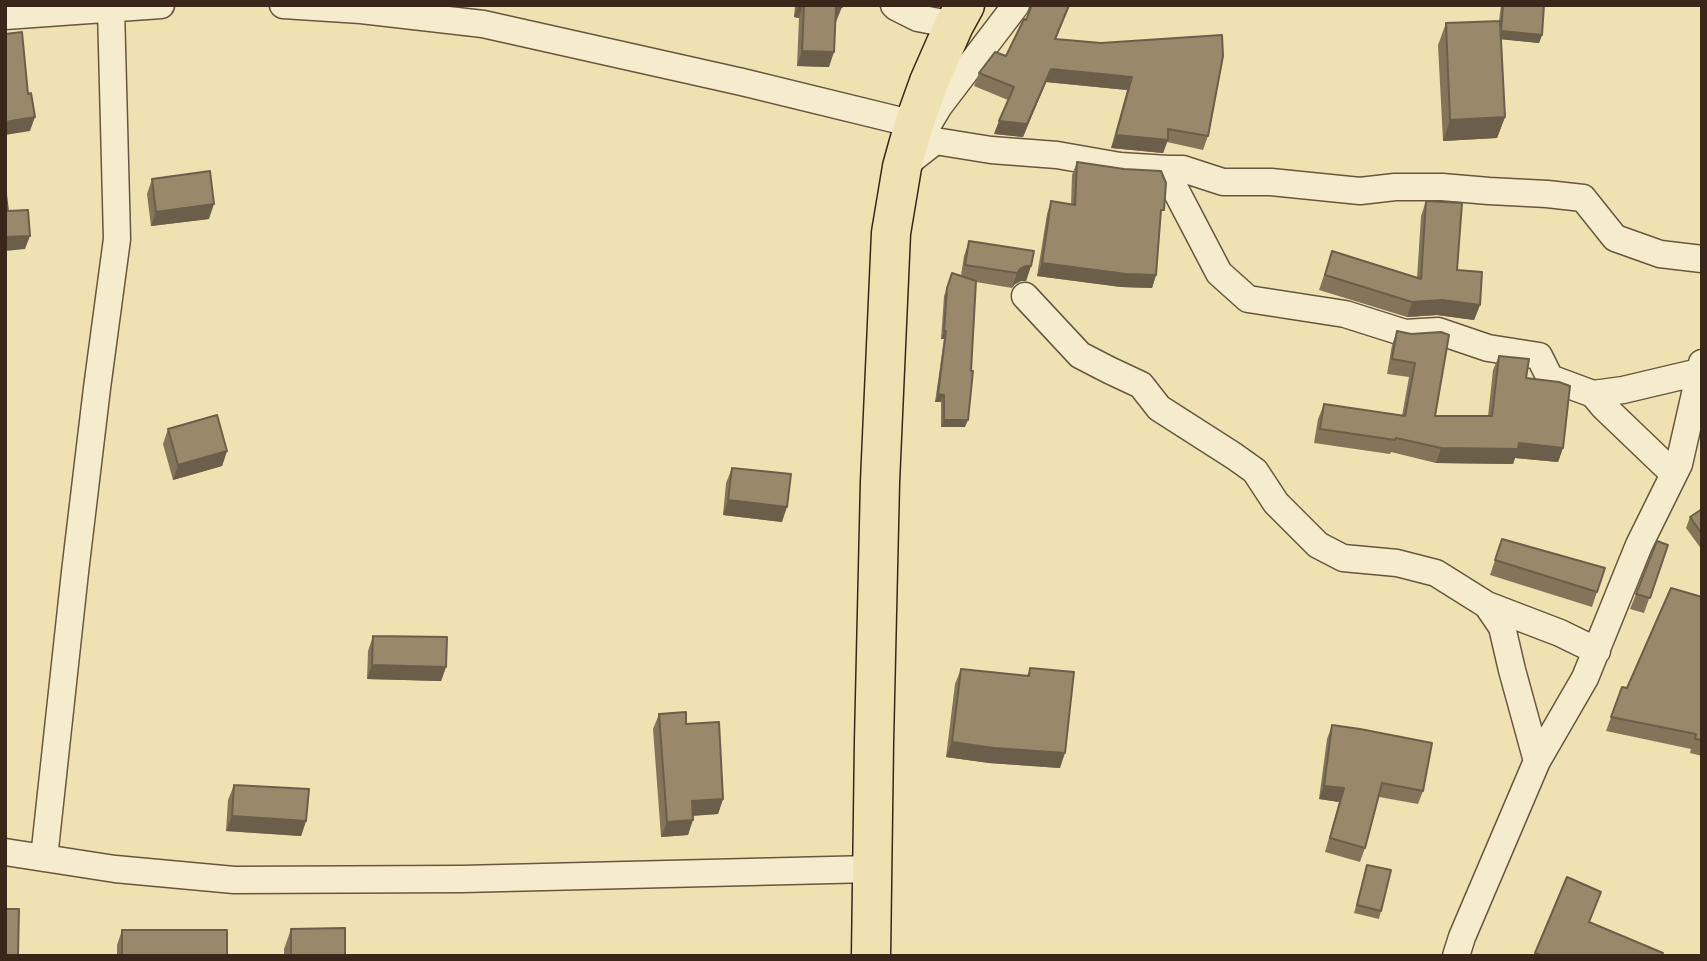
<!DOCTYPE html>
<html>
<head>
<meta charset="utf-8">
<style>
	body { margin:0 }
	#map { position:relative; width:1707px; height:961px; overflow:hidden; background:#f0e1b2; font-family:"IM FELL French Canon",serif }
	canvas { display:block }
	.frame { position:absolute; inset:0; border:7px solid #3b2719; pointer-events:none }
</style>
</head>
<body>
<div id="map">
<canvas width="1707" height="961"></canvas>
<div class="frame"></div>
</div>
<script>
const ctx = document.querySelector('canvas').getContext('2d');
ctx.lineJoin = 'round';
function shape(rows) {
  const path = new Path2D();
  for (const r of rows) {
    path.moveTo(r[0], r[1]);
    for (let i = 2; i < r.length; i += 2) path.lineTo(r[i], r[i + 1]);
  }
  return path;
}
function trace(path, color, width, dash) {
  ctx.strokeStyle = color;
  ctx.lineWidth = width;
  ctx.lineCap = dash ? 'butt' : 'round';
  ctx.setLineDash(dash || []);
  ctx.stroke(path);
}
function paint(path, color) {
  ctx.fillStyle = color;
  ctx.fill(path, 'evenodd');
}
const street = shape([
	[283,5,361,10,483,24,742,82,914,124],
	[894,5,896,7,918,18,954,25],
	[5,16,161,5],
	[924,131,939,106,1016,5],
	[902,167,935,141,991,150,1057,155,1120,166,1168,169,1172,183,1219,273,1248,299,1345,314,1405,333,1438,331,1488,348,1539,356,1550,378,1593,394,1623,390,1699,372],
	[1168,169,1183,169,1223,182,1271,182,1360,191,1395,187,1442,187,1489,191,1547,194,1583,198,1615,238,1660,254,1702,259],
	[1025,296,1080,355,1109,370,1141,385,1159,408,1234,456,1255,471,1276,503,1318,545,1343,558,1397,563,1436,573,1487,605,1560,633,1597,651],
	[1593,394,1603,406,1674,474],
	[1487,605,1502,627,1512,670,1537,761],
	[5,852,115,869,234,880,462,879,872,869],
	[44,858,75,572,97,388,117,239,111,9],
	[1456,956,1462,937,1537,761,1585,678,1639,545,1679,464,1702,363]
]);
const primary = shape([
	[871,956,874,742,880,482,891,233,902,167,914,124,929,82,954,25,965,5]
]);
const wall = shape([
	[795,5,842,5,835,22,829,67,797,66,799,18,794,17],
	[1032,5,1070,5,1056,39,1101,43,1208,136,1203,150,1167,142,1163,153,1111,148,1127,90,1046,82,1023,137,994,134,1008,100,974,86,979,73,1006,56,1026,20],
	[1501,5,1544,5,1542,35,1539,43,1501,39,1505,117,1497,138,1443,141,1438,45,1446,23,1499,21],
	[1077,162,1160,221,1156,275,1152,288,1121,287,1037,276,1047,214,1051,201,1071,205,1072,175],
	[152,179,209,219,151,226,147,194],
	[1426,201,1457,270,1480,305,1474,320,1437,315,1407,317,1319,290,1332,251,1417,278,1421,216],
	[969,241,1031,266,1026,281,1021,281,1015,284,1012,288,976,282,965,427,941,427,941,402,935,402,944,339,941,339,944,296,952,273,961,275,964,256],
	[1397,331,1411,334,1435,416,1488,416,1493,370,1499,356,1526,378,1563,448,1558,462,1515,458,1513,464,1436,463,1391,452,1390,454,1314,443,1318,419,1324,404,1402,416,1409,377,1387,374,1392,345],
	[168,429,227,451,222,466,173,480,163,444],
	[732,468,782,522,723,515,726,483],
	[1702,509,1702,550,1686,528,1690,517],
	[1502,539,1605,568,1592,607,1490,575],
	[1668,545,1644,613,1630,609,1636,594],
	[1702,597,1702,756,1690,753,1691,749,1606,731,1622,687,1627,688],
	[373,636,446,667,441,681,367,679,368,651],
	[1030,668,1060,768,989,763,946,757,955,684,961,669,1027,676],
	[659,714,723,799,718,814,693,816,688,835,661,837,653,729],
	[1332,725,1423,791,1418,804,1379,797,1365,848,1360,862,1325,852,1339,802,1319,799,1327,739],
	[234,785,306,821,301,836,226,831,228,800],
	[1367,865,1381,911,1379,919,1354,913],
	[291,929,345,956,284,956,284,949],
	[122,930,227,956,117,956,117,945]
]);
const shadedWall = shape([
	[798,5,803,5,799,18,794,17],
	[836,6,842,7,836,22,830,21],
	[1501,31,1542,35,1539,43,1498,39],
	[802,51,834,52,829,67,797,66],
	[1051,69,1132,77,1127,90,1046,82,1023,137,994,134,999,121],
	[35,117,30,131,5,135,5,122],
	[1505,117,1497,138,1443,141,1450,120],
	[1116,135,1168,140,1163,153,1111,148],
	[214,204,209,219,151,226,156,212],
	[30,236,25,249,5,251,5,237],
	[1042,263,1156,275,1152,288,1121,287,1037,276],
	[1026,266,1031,266,1026,281,1021,281,1015,284,1012,288,1017,273,1020,269],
	[1442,300,1480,305,1474,320,1437,315,1407,317,1412,302],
	[944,331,946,331,944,339,941,339],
	[938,394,944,395,941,402,935,402],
	[944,420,968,420,965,427,941,427],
	[1519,443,1563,448,1558,462,1515,458,1513,464,1436,463,1441,448],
	[227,451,222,466,173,480,178,465],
	[728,500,787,507,782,522,723,515],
	[372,665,446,667,441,681,367,679],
	[952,742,1065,753,1060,768,989,763,946,757],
	[1324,786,1344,788,1339,802,1319,799],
	[723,799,718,814,686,816,692,801],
	[232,816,306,821,301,836,226,831],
	[693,820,688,835,661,837,667,822]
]);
const building = shape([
	[804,5,842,5,842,7,836,6,834,52,802,51,804,5],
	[1032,5,1069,5,1055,39,1101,43,1222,35,1223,56,1208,136,1168,129,1168,140,1116,135,1132,77,1051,69,1027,124,999,121,1014,87,979,73,995,52,1006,56,1024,19,1026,20,1032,5],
	[1503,5,1544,5,1542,35,1501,31,1503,5],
	[1500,21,1505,117,1450,120,1446,23,1500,21],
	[22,32,28,94,31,93,35,117,5,122,5,34,22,32],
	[1077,162,1124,169,1161,171,1166,183,1164,210,1161,210,1156,275,1126,274,1042,263,1051,201,1075,205,1077,162],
	[210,171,214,204,156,212,152,179,210,171],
	[5,186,8,211,28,210,30,236,5,237,5,186],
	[1426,201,1462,203,1457,270,1482,272,1480,305,1442,300,1412,302,1325,275,1332,251,1421,279,1426,201],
	[969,241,1034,251,1031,266,1026,266,1020,269,1017,273,965,265,969,241],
	[952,273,976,281,971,371,973,371,968,420,944,420,944,395,938,394,946,331,944,331,947,288,952,273],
	[1397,331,1411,334,1441,332,1449,335,1435,416,1492,416,1499,356,1529,359,1526,378,1559,382,1570,386,1563,448,1519,443,1518,449,1441,448,1396,438,1395,440,1320,429,1324,404,1405,416,1415,363,1392,359,1397,331],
	[217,415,227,451,178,465,168,429,217,415],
	[732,468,791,474,787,507,728,500,732,468],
	[1702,509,1702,534,1690,517,1702,509],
	[1502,539,1605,568,1597,592,1495,560,1502,539],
	[1657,541,1668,545,1650,598,1636,594,1657,541],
	[1671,588,1702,597,1702,740,1695,739,1696,734,1611,717,1622,687,1627,688,1671,588],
	[373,636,447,637,446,667,372,665,373,636],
	[1030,668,1074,672,1065,753,994,748,952,742,961,669,1029,676,1030,668],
	[686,712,686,724,719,722,723,799,692,801,693,820,667,822,659,714,686,712],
	[1332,725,1360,729,1432,743,1423,791,1382,783,1365,848,1330,838,1344,788,1324,786,1332,725],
	[234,785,309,789,306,821,232,816,234,785],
	[1367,865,1391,870,1381,911,1357,905,1367,865],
	[1567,877,1601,892,1589,922,1663,953,1662,956,1542,956,1535,953,1567,877],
	[5,909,19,909,18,956,5,956,5,909],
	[345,928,345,956,291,956,291,929,345,928],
	[122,930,227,930,227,956,122,956,122,930]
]);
trace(street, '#68563f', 29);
trace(primary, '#3b2719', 41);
trace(street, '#f5eccd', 26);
trace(primary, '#f0e1b2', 38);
paint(wall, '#84755a');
paint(shadedWall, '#6b5f4a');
paint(building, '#998869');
trace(building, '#6b5f4a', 2);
</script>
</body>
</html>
